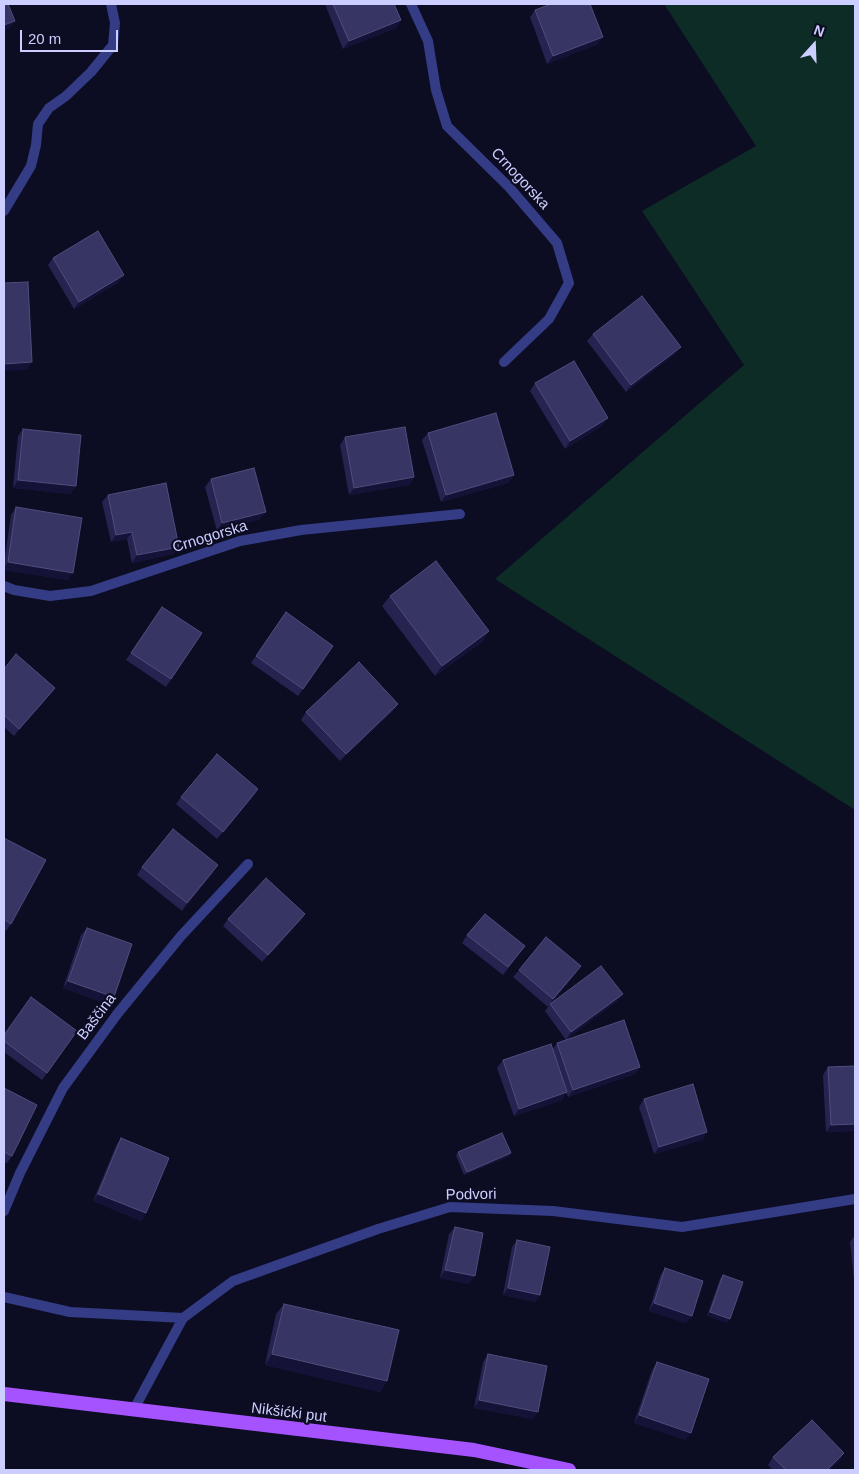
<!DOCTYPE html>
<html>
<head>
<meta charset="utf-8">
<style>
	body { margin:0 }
	#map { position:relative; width:859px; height:1474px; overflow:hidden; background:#0c0c22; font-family:Arial,sans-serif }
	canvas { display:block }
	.frame { position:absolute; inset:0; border:5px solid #ccceff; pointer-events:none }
	.north { position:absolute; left:789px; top:20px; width:50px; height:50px; -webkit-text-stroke:4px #0c0c22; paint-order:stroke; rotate:20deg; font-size:14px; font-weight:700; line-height:20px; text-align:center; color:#ccceff }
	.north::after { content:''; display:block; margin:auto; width:18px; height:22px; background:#ccceff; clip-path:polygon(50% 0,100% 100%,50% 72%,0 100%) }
	.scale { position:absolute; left:20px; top:30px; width:98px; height:22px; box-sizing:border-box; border:2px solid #ccceff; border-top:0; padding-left:6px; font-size:15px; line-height:18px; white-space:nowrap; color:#ccceff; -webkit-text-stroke:4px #0c0c22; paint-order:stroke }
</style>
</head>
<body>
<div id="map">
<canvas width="859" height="1474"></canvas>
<div class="frame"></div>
<div class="north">N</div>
<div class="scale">20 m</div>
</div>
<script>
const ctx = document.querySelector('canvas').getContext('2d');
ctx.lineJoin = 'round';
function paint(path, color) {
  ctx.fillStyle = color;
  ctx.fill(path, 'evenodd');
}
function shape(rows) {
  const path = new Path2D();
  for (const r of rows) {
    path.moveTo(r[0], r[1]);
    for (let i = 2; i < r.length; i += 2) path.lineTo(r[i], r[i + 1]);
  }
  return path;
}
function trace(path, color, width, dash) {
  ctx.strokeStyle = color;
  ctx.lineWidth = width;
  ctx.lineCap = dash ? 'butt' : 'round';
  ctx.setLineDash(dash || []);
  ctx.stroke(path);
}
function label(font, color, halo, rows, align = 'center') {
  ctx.font = font + ' Arial,sans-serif';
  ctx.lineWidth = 4.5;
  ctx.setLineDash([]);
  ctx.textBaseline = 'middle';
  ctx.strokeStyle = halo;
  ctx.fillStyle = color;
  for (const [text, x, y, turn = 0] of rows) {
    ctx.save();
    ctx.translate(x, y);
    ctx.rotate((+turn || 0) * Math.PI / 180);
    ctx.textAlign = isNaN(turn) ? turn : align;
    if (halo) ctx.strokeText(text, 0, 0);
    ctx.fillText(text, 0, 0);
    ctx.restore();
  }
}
const green = shape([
	[664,4,855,4,855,810,495,579,744,365,642,211,756,146]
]);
const minor = shape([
	[411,4,428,41,436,90,447,126,509,187,557,243,569,283,549,319,504,362],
	[4,211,31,166,36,145,38,124,49,108,66,96,91,72,113,45,115,23,111,4],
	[4,586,14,590,50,596,91,591,240,541,301,530,460,514],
	[4,1211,20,1173,63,1088,118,1013,181,936,248,864],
	[4,1297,70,1312,183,1318],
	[133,1411,183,1318,233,1281,378,1229,450,1207,553,1211,682,1227,855,1199]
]);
const primary = shape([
	[4,1394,474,1450,569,1470]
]);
const wall = shape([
	[325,4,394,4,401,20,396,28,343,49],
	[535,10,598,44,547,64,530,17],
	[53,258,119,282,74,309,48,265],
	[593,334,675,354,626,392,587,341],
	[535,383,603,425,565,449,530,391],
	[23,429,76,486,70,494,13,488,18,436],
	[428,433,514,475,508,483,441,502,422,440],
	[345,437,414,477,409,485,349,495,340,445],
	[211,479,260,519,217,531,205,487],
	[108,495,174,554,132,563,127,539,111,542,102,502],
	[16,507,68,580,4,570,4,563,11,515],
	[390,596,489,631,482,642,435,676,382,606],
	[162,607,202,633,166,687,126,660],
	[286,612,333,646,298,696,251,663],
	[4,669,55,688,50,695,14,736,4,727],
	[398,704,393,711,340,761,301,720,306,712],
	[181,797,253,797,217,839,176,804],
	[4,838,11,924,6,931,4,930],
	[142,867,213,873,182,911,137,875],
	[305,914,300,921,262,962,223,926,228,919],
	[87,928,114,997,108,1004,63,988,81,935],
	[467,935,525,946,503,975,462,943],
	[581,966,575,974,548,1007,513,977,519,970],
	[623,994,617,1001,567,1039,640,1067,635,1074,568,1097,566,1093,562,1100,514,1116,497,1068,503,1060,553,1049,557,1043,566,1040,545,1011,550,1004],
	[77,1031,42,1080,4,1052,4,1035],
	[855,1066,855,1131,826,1132,823,1075,828,1067],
	[4,1088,12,1156,7,1163,4,1162],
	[644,1099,707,1132,702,1140,654,1154,639,1107],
	[121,1138,146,1213,141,1221,93,1201,116,1146],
	[458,1152,511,1153,508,1157,464,1175,456,1156],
	[455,1227,469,1284,440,1278,449,1234],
	[855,1235,855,1280,854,1280,850,1242],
	[517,1240,540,1295,535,1302,503,1295,512,1247],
	[665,1268,692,1316,686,1323,649,1311,660,1276],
	[723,1275,727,1323,707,1316,720,1279],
	[284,1304,387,1381,380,1392,265,1365,276,1314],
	[488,1354,533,1419,474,1408,483,1362],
	[657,1362,686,1440,634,1423,652,1370],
	[844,1453,839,1461,829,1470,773,1470,768,1465,773,1457]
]);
const shadedWall = shape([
	[401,20,396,28,343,49,349,41],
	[15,21,10,28,4,31,4,25],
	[603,37,598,44,547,64,553,56],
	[124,275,119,282,74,309,79,302],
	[681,347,675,354,626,392,631,385],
	[32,362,27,370,4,371,4,364],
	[608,418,603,425,565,449,570,441],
	[514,475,508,483,441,502,446,495],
	[414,477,409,485,349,495,354,488],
	[18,480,76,486,70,494,13,488],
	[266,512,260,519,217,531,222,523],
	[132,532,127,539,111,542,116,535],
	[179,547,174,554,132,563,137,555],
	[8,562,73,573,68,580,4,570,4,568],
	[489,631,482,642,435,676,442,666],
	[55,688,50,695,14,736,19,729],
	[398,704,393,711,340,761,346,754],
	[258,789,253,797,217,839,223,832],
	[218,865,213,873,182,911,187,903],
	[305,914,300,921,262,962,268,955],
	[581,966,575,974,548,1007,553,999],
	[68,981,114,997,108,1004,63,988],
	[623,994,617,1001,566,1040,571,1032],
	[640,1067,635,1074,568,1097,573,1090],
	[567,1092,562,1100,514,1116,519,1109],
	[855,1124,855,1131,826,1132,831,1125],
	[707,1132,702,1140,654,1154,659,1147],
	[511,1153,508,1157,464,1175,467,1172],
	[98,1194,146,1213,141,1221,93,1201],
	[445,1270,475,1276,469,1284,440,1278],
	[508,1288,540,1295,535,1302,503,1295],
	[654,1303,692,1316,686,1323,649,1311],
	[710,1312,730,1319,727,1323,707,1316],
	[272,1354,387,1381,380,1392,265,1365],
	[479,1400,538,1412,533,1419,474,1408],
	[639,1415,691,1433,686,1440,634,1423],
	[844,1453,839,1461,829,1470,827,1470]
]);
const building = shape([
	[4,4,8,4,15,21,4,25,4,4],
	[333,4,394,4,401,20,349,41,333,4],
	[551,4,590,4,603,37,553,56,535,10,551,4],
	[98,231,124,275,79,302,53,258,98,231],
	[28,282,32,362,4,364,4,283,28,282],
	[642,296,681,347,631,385,593,334,642,296],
	[574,361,608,418,570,441,535,383,574,361],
	[496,413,514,475,446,495,428,433,496,413],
	[405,427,414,477,354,488,345,437,405,427],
	[23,429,81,435,76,486,18,480,23,429],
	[254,468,266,512,222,523,211,479,254,468],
	[166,483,179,547,137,555,132,532,116,535,108,495,166,483],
	[16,507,82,518,73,573,8,562,16,507],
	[436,561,489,631,442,666,390,596,436,561],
	[162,607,202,633,171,679,131,653,162,607],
	[286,612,333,646,303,689,256,656,286,612],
	[16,654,55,688,19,729,4,715,4,669,16,654],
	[359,662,398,704,346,754,306,712,359,662],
	[217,754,258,789,223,832,181,797,217,754],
	[173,829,218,865,187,903,142,867,173,829],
	[4,838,46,860,11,924,4,919,4,838],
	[266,878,305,914,268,955,228,919,266,878],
	[485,914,525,946,508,967,467,935,485,914],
	[87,928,132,944,114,997,68,981,87,928],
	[546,937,581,966,553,999,519,970,546,937],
	[601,966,623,994,571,1032,550,1004,601,966],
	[31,997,77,1031,47,1073,4,1041,4,1035,31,997],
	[624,1020,640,1067,573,1090,557,1043,624,1020],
	[551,1044,567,1092,519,1109,503,1060,551,1044],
	[855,1066,855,1124,831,1125,828,1067,855,1066],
	[693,1084,707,1132,659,1147,644,1099,693,1084],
	[4,1088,37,1105,12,1156,4,1152,4,1088],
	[502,1133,511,1153,467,1172,458,1152,502,1133],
	[121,1138,169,1158,146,1213,98,1194,121,1138],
	[455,1227,483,1233,475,1276,445,1270,455,1227],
	[517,1240,550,1247,540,1295,508,1288,517,1240],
	[665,1268,703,1281,692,1316,654,1303,665,1268],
	[723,1275,743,1282,730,1319,710,1312,723,1275],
	[284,1304,399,1330,387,1381,272,1354,284,1304],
	[488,1354,547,1366,538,1412,479,1400,488,1354],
	[657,1362,709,1379,691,1433,639,1415,657,1362],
	[812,1420,844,1453,827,1470,786,1470,773,1457,812,1420]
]);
const streetNames = [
	["Crnogorska",520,179,47],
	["Crnogorska",210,537,-17],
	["Baščina",97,1017,-53],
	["Podvori",471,1195,-1],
	["Nikšićki put",289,1413,7]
];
paint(green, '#0e2c26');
trace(minor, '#333c84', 10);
trace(primary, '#a453ff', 14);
paint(wall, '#262351');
paint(shadedWall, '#141236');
paint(building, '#373564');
trace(building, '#4f4d7c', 1);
label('15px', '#ccceff', '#0c0c22', streetNames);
</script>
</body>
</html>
